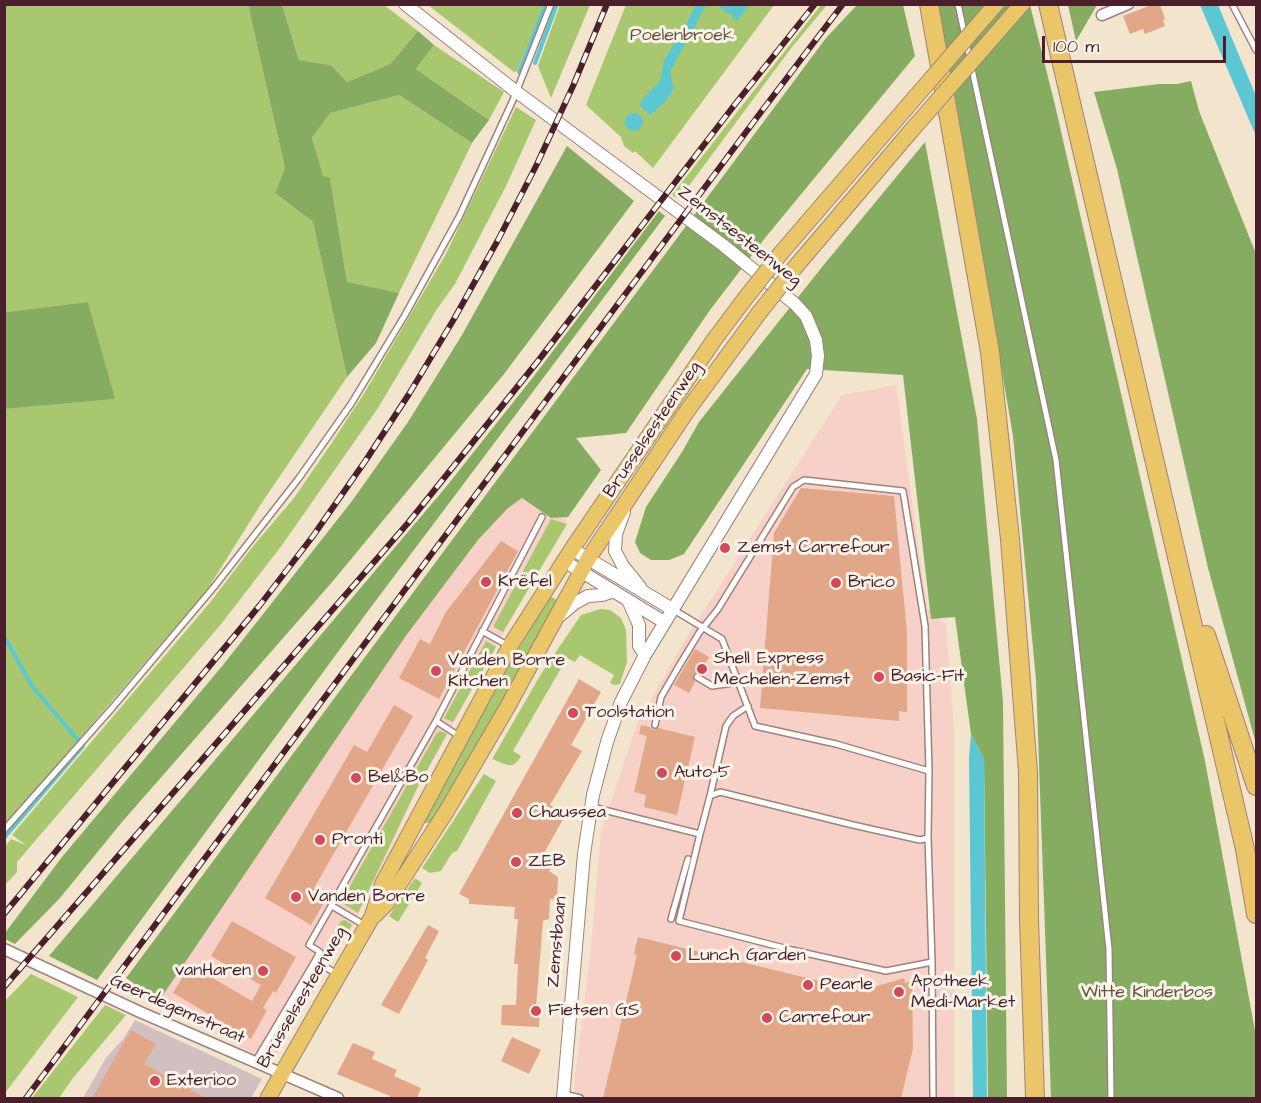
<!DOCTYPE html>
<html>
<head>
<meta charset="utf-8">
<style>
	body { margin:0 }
	#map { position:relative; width:1261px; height:1103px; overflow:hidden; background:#f3e4cd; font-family:"Architects Daughter",sans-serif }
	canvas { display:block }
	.frame { position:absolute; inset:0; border:6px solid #4a1f2b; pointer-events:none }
	.scale { position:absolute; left:1042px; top:36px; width:184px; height:27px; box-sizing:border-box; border:3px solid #4a1f2b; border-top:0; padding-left:8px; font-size:18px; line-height:21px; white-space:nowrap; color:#4a1f2b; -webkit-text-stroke:4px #f7f3e8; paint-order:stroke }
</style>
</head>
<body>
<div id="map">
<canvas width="1261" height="1103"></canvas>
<div class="frame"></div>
<div class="scale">100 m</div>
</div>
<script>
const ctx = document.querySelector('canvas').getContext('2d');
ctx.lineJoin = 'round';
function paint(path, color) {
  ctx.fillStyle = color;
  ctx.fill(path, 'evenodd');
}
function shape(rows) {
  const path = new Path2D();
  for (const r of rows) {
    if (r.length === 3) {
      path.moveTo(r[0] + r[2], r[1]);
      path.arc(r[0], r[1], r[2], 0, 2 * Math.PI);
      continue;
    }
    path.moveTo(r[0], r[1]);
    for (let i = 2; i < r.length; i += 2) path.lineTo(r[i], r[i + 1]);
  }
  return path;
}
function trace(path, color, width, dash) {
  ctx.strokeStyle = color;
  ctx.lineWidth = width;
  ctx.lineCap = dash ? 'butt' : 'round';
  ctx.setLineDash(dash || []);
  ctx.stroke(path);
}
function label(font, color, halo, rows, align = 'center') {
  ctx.font = font + ' "Architects Daughter",sans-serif';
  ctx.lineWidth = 6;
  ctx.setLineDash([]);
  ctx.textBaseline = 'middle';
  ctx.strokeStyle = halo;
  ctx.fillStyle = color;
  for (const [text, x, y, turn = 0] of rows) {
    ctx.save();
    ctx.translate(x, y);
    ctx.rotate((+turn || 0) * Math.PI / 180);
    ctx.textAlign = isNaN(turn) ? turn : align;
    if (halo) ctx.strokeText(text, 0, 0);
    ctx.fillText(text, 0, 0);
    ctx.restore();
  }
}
const built = shape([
	[896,385,927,608,946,624,954,729,954,1098,574,1098,575,1076,590,957,601,832,637,723,690,632,842,395],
	[522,498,551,518,568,517,419,786,373,885,352,927,272,1062,245,1050,159,1001,405,636,478,540,507,509]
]);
const industrial = shape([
	[135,1020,262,1079,251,1098,83,1098,106,1058,123,1039]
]);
const green = shape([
	[5,5,248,5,285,168,275,193,313,222,347,377,261,504,207,590,5,826,4,409,114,399,88,302,5,312],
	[282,5,384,5,418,31,390,64,347,82,331,65,299,60],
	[428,5,544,5,517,71,514,72],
	[560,5,590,5,551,98,538,66],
	[626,5,774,5,653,168,635,151,633,153,624,146,621,137,586,105],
	[821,5,827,5,792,47,679,199,672,195],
	[434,45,504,92,489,120,416,69],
	[399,95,472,143,399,293,347,283,330,179,323,177,312,138,329,113],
	[516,107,536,120,506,186,455,284,437,309,378,408,282,545,222,623,17,862,17,872,5,885,5,847,11,839,26,845,12,835,208,605,254,545,294,498,331,444,365,392,446,254],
	[551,519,567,524,503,632,494,627,494,625],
	[549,595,560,602,452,788,430,823,425,823,424,822,461,750],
	[600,609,610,610,621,618,626,630,627,662,620,684,614,685,610,683,614,675,580,655,575,662,567,658,513,751,521,756,518,761,513,765,507,765,492,759,541,674,581,615],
	[486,641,496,647,453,722,444,718],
	[440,731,447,734,418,786,358,913,344,904,342,900,436,734],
	[484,774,496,781,457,851,452,853,441,871,430,873,422,868],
	[415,878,422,883,398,922,389,916],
	[345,920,352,925,334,955,325,950,341,921],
	[31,974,78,997,5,1093,5,1001],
	[105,1005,126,1015,73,1078,59,1098,32,1098]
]);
const forest = shape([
	[248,5,282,5,299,60,331,65,347,82,390,64,418,31,434,45,416,69,489,120,472,143,399,95,330,113,312,138,323,176,330,178,347,282,399,293,376,343,347,377,313,222,275,193,285,168],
	[857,5,903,5,915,56,765,238,710,310,626,433,576,438,601,470,568,517,551,518,522,498,507,509,478,540,405,637,159,1001,126,978,826,38],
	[937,5,1030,5,1055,105,1205,761,1256,1036,1256,1098,1051,1098,1036,680,1013,436,956,103],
	[1068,5,1097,5,1076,41],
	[1191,81,1199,111,1256,254,1256,744,1208,568,1117,169,1094,92,1159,84,1177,84],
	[925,142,977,419,1003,702,1007,1098,988,1098,984,759,971,734,955,617,931,619,903,375,807,369,684,554,669,560,651,560,640,553,635,542,646,507,682,452,699,422,822,267],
	[567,146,634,201,504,374,333,581,122,822,60,898,15,944,5,939,5,933,62,857,223,665,352,501,408,422,462,335],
	[659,211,665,216,368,611,97,980,49,956,446,487,534,376],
	[88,302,115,399,5,409,5,312]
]);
const water = shape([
	[696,5,706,5,670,72,674,88,666,101,650,115,640,106,641,101,660,81,664,60,681,34],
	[721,5,721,4,749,5,738,20,733,19,732,15,721,9],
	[1200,5,1218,5,1256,96,1256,136],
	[634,122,9],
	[971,734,984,759,987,1098,973,1098,969,758]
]);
const stream = shape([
	[535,63,557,4],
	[519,72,546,4],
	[4,636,32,686,83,746,4,838]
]);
const building = shape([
	[1154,4,1160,4,1165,19,1163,20,1165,26,1145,34,1143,29,1130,34,1123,16],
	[801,488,894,496,907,633,907,712,899,711,899,721,760,708,774,533],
	[501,541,518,551,439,699,399,678,420,639,430,644,446,612],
	[695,649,709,657,700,673,695,673,693,675,695,682,689,693,674,685],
	[579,679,601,692,571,745,582,751,550,805,566,814,544,853,556,860,549,871,558,877,557,900,550,899,549,919,543,921,536,1007,540,1007,539,1027,501,1025,502,1005,516,1005,518,964,514,964,518,919,514,919,515,907,469,904,469,899,459,894],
	[394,705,413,716,314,888,328,896,311,925,265,898,354,745,367,752],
	[641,725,650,727,653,730,658,728,695,737,677,815,644,807,646,795,634,792,647,736,639,734],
	[232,921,296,957,276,993,273,991,263,1008,267,1010,251,1039,173,993,190,965,252,1001,261,985,211,956],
	[428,925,439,931,425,958,428,960,399,1014,381,1005],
	[638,937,861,991,904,978,905,983,912,981,913,1049,901,1098,603,1098,637,955,634,954],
	[131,1030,156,1044,144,1064,206,1098,92,1098],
	[512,1037,541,1050,529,1074,501,1061],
	[353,1043,375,1052,372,1059,397,1070,394,1076,421,1088,417,1098,389,1098,390,1096,337,1074]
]);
const service = shape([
	[958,4,1056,460,1109,949,1111,1098],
	[1232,4,1256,50],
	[482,631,509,646],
	[697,677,712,686,740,682],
	[436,721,459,736],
	[655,725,661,697,679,666,699,633,718,609,793,487,804,480,903,491,925,626,929,771],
	[710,796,726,726,733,716,748,706],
	[592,807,700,834,710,796,720,792,853,825,920,840,928,838,929,771,836,744,755,726,722,639,674,610],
	[4,830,113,707,214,587,299,478,351,404,405,315,459,217,513,100,551,4],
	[700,834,679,921,792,950,886,971,932,962],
	[928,838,932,962,933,1098],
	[332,906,366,926],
	[671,919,688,859],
	[337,974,315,961,320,952,309,945,436,721,542,517],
	[255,1062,315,961],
	[564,1094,580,1098]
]);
const minor = shape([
	[1102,15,1128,4],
	[4,949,140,1012,338,1098]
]);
const tertiary = shape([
	[405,4,514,90,723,245,795,304,806,316,816,340,818,356,816,374,645,655,621,702,607,742,593,795,584,854,563,1098],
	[624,512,616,534,615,551,623,566,640,587],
	[572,549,672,609],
	[564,561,664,622],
	[628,600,639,625,639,646,645,655],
	[557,618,575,603,588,596,602,595,614,591]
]);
const primary = shape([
	[781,253,906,108],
	[797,265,911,131],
	[375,915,387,903,446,812,508,706,588,559,687,411,759,313],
	[268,1098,372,917,383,883,510,646,572,549,714,340,744,300]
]);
const motorway = shape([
	[929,4,990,352,1010,539,1028,772,1029,920,1035,1098],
	[1048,4,1245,849,1256,914],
	[1206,635,1256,786]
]);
const rail = shape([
	[4,914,260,605,313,536,366,460,409,394,454,319,498,240,537,164,573,86,607,4],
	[4,987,408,523,538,361,736,103,815,4],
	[26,1098,761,112,843,4]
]);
const primaryBridge = shape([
	[906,108,996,4],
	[911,131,1022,4],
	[744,300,781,253],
	[759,313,797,265]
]);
const markers = [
	[725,548,6,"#d1495b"],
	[486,582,6,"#d1495b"],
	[836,583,6,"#d1495b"],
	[702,669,6,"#d1495b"],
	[436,671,6,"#d1495b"],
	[879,677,6,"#d1495b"],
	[573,713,6,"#d1495b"],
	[662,773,6,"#d1495b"],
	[356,778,6,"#d1495b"],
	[517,813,6,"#d1495b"],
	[320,840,6,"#d1495b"],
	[516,862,6,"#d1495b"],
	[296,897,6,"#d1495b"],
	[676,956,6,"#d1495b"],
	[263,971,6,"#d1495b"],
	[808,985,6,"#d1495b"],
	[899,992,6,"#d1495b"],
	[536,1011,6,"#d1495b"],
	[767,1018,6,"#d1495b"],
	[155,1081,6,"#d1495b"]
];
const parkNames = [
	["Poelenbroek",682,36],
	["Witte Kinderbos",1147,993]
];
const streetNames = [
	["Zemstsesteenweg",739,237,38],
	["Brusselsesteenweg",653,430,-56],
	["Zemstbaan",558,942,-85],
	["Brusselsesteenweg",303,998,-60],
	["Geerdegemstraat",177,1010,24]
];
const poiNames = [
	["Zemst Carrefour",737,548],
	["Krëfel",498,582],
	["Brico",848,583],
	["Shell Express",714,659],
	["Mechelen-Zemst",714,680],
	["Vanden Borre",448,661],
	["Kitchen",448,682],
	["Basic-Fit",891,677],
	["Toolstation",585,713],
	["Auto-5",674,773],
	["Bel&Bo",368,778],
	["Chaussea",529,813],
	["Pronti",332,840],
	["ZEB",528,862],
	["Vanden Borre",308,897],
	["Lunch Garden",688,956],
	["vanHaren",251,971,"right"],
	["Apotheek",911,982],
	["Medi-Market",911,1003],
	["Pearle",820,985],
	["Fietsen GS",548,1011],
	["Carrefour",779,1018],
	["Exterioo",167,1081]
];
paint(built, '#f7d1c7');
paint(industrial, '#d2bfc0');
paint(green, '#a8c76f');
paint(forest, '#86ac62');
paint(water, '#5ac7d2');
trace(stream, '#5ac7d2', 4);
paint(building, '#e1a788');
trace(service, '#9e827c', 8);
trace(minor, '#9e827c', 13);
trace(tertiary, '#9e827c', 14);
trace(primary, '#9e827c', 17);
trace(motorway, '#9e827c', 20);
trace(service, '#fff', 5);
trace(minor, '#fff', 10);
trace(tertiary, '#fff', 12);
trace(primary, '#ebc669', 15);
trace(motorway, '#ebc669', 18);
trace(rail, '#4a1f2b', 6);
trace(rail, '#f7f3e8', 4, [11]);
trace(primaryBridge, '#9e827c', 17, []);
trace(primaryBridge, '#ebc669', 15);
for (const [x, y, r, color] of markers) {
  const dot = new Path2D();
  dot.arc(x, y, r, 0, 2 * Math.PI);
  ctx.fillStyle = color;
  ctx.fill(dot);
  trace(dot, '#f7f3e8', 2);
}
label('18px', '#66513f', '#f7f3e8', parkNames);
label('18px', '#4a1f2b', '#f7f3e8', streetNames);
label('18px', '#4a1f2b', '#f7f3e8', poiNames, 'left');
</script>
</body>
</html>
